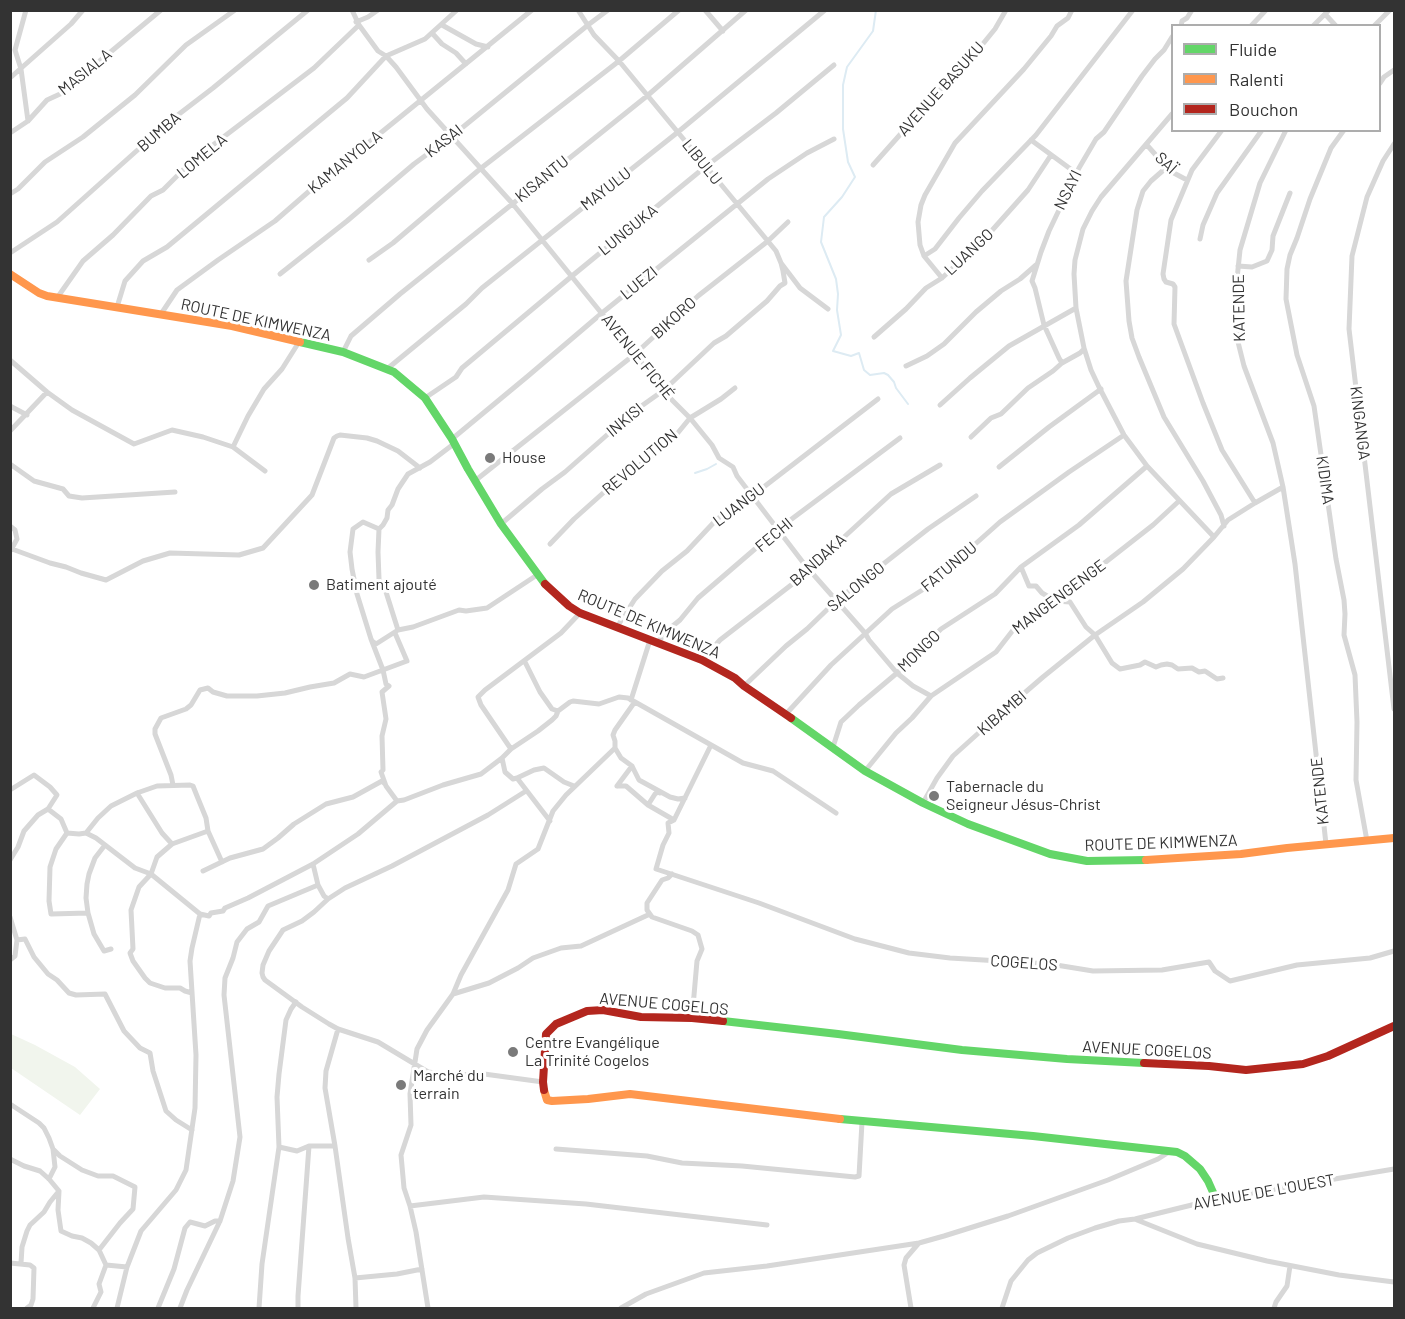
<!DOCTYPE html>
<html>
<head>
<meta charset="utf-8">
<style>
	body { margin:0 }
	#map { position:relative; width:1405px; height:1319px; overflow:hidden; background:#fff; font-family:Barlow,sans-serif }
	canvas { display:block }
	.frame { position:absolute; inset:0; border:12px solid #333; pointer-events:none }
	.legend { position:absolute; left:1171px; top:24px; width:210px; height:108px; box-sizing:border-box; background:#fff; border:2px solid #adadad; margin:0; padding:8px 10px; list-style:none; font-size:18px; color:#333 }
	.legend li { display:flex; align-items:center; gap:12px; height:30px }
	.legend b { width:30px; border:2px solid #adadad }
</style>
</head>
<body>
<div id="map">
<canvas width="1405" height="1319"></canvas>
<div class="frame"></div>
<ul class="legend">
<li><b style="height:8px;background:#63d668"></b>Fluide</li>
<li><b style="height:8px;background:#ff974d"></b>Ralenti</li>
<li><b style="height:8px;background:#b3261e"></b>Bouchon</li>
</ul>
</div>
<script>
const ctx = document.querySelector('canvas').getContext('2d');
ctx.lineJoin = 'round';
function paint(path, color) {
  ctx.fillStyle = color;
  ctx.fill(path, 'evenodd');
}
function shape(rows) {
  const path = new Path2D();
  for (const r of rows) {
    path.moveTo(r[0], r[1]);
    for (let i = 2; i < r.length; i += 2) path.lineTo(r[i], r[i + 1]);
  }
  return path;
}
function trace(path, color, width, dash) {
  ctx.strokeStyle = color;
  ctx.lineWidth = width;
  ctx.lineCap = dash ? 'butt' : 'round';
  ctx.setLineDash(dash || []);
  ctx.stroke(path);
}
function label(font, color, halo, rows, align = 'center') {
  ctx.font = font + ' Barlow,sans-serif';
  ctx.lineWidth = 6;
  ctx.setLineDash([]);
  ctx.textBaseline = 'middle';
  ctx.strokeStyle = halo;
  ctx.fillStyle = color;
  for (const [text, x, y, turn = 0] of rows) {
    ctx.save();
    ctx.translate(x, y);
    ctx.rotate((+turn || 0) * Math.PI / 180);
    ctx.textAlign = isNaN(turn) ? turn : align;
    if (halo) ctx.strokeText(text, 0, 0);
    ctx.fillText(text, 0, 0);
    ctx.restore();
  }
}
const green = shape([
	[11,1034,35,1045,75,1067,100,1089,80,1115,11,1068]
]);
const stream = shape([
	[876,10,873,31,847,67,843,85,843,129,848,162,855,177,842,197,824,217,821,242,836,279,838,294,837,310,841,335,833,351,851,356,859,353,864,370,870,375,884,373,888,375,894,382,896,388,908,404],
	[695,473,707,469,716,464]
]);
const street = shape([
	[26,10,15,50,21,69,28,121],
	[352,10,359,25,378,51,386,56,396,67,427,109,512,203,672,400,690,418,712,445,719,458,733,467,737,476,805,565,865,633,869,640,897,673,913,686,931,696],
	[578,10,594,35,619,61,776,251,781,263,797,284,800,288,828,309],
	[705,10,723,31],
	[1325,14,1336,26],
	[356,22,368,17,378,10],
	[442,25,476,44,488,47],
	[1181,26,1182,21,1187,18,1192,10],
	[1251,26,1266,10],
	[1313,26,1329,10],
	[1374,26,1390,10],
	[432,33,442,44,456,53,466,64],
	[10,78,71,24,83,10],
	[1380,83,1384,77,1394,70],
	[1172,114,1101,197,1092,211,1083,229,1075,260,1074,274,1076,308,1084,348,1091,370,1099,387,1124,435,1147,466,1214,537],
	[1222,130,1192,170,1171,220,1163,274,1164,279,1166,282,1173,284,1175,287,1174,324,1203,403,1222,450,1255,503],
	[1286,130,1260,183,1240,250,1237,279,1236,316,1238,342,1244,366,1273,443,1283,487,1295,564,1326,844],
	[1344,130,1331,148,1310,199,1297,238,1290,255,1287,269,1286,299,1297,355,1314,406,1336,559,1344,600,1345,614,1344,635,1355,675,1357,722,1356,780,1367,841],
	[10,133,28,121,47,100,60,94,161,10],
	[1031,140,1076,173],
	[1146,144,1170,171,1187,180],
	[1394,144,1383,161,1367,197,1352,256,1349,329,1394,709],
	[873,165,955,73,973,56,995,29,1006,10],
	[1167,167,1151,181,1143,191,1137,210,1126,281,1129,321,1132,338,1139,357,1164,417,1203,481,1221,515,1224,526],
	[10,194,18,189,45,162,83,137,135,95,186,45,235,10],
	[1200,239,1203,225,1217,193,1262,130],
	[10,253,57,222,170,121,213,88,308,10],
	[924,256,935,249,959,218,982,191,1036,135,1133,10],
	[369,260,393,243,480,169,619,61,679,10],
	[1238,266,1252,267,1267,261,1272,250,1273,236,1290,193],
	[280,274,347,221,414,164,452,136,588,25,608,10],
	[942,278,924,256,920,245,918,222,921,205,925,195,955,143,1024,69,1051,36,1057,26,1068,18,1072,10],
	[57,298,83,261,113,235,151,196,163,190,192,161,314,68,359,25],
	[117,307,125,281,143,261,167,247,347,98,386,56,425,39,457,10],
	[161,314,177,290,218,260,275,221,314,187,532,10],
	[874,337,906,309,926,288,942,278,987,236,1028,190,1051,155],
	[343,352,351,336,400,294,647,96,746,10],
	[10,360,47,392,72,410,134,444,172,430,203,437,233,447,265,471],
	[1062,363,1059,358,1044,325,1035,288,1032,281,1041,252,1049,231,1079,168,1096,139,1104,132,1142,76,1155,59,1164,50,1172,37],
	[906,366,927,356,944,344,976,312,1001,291,1020,279,1036,265],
	[387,369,466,304,482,288,678,132,825,10],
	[425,398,456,377,462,368,572,276,705,167,776,113,834,65],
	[940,405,970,378,1009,346,1076,308],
	[10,406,27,415],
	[10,431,47,392],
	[971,437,991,418,1001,414,1028,388,1053,371,1062,363,1080,353,1084,349],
	[452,439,528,376,602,313,768,179,807,153,834,139],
	[233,447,248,416,264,389,282,369,299,342],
	[10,464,34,481,63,489,69,496,82,498,175,492],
	[999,467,1049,427,1101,389],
	[476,480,635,354,698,296,768,241,788,222],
	[501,524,542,489,565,472,633,412,664,390,714,343,726,336,767,301,780,286,785,283,783,271,781,263],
	[10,526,15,530,17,539,11,550],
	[379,529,363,522,353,529,350,552,352,569,357,594,371,639,383,670,386,684,389,686,382,692,386,719,382,736,383,770,381,772,386,786,397,801],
	[550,544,574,519,612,485,618,482,672,440,690,418,721,399,735,388],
	[12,549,50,563,66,567,81,573,106,580,143,561,170,553,239,555,263,548,312,495,334,438,337,436,340,435,367,438,377,441,398,451,420,468],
	[1021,567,1029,586,1036,586,1042,593,1056,601,1070,602,1086,627,1095,635,1112,663,1120,669,1140,665,1145,662,1156,667,1161,665,1167,664,1172,665,1178,669,1192,668,1199,672,1205,671,1217,679,1223,678],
	[617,627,635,599,662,571,687,551,717,519,752,496,878,399],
	[398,630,386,592,379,579,378,552,379,529,383,525,387,518,388,510,392,505,398,489,408,474,430,462,455,443],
	[372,641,376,644,398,630,413,627,459,610,466,611,487,608,537,575],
	[657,643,669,629,680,620,698,598,777,530,900,438],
	[702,660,720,640,817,565,831,549,891,494,940,465],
	[525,662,540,692,552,709,558,711],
	[744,686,786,646,807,629,836,601,928,529,976,496],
	[631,700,650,640],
	[634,703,615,730,613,735,615,741,615,748,621,758,632,766,639,780,670,797,678,799,685,798],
	[786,714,831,665,892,609,927,587,1000,522,1069,472,1124,435],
	[711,745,674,820,668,823,669,833,663,845,656,869,759,903,855,939,909,953,950,958,1050,964,1093,971,1162,970,1209,962,1215,971,1230,981,1297,965,1370,958,1394,951],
	[833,747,841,722,859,705,897,673,941,629,995,594,1021,567,1079,525,1147,466],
	[511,749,481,705,478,697,485,690,561,633,580,613],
	[502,758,505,772,513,779,517,778,550,821],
	[865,771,896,733,912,718,931,696,996,652,1017,625,1056,601,1153,525,1179,501],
	[517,778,534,770,544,768,564,782,574,786],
	[173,785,171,775,155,734,155,729,161,718,186,709,191,705,200,690,208,688,213,692,227,696,257,696,285,693,310,687,334,683,350,674,364,677,407,661,395,633],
	[617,786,626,786,648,805,674,820],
	[617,786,632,766],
	[10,790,34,775,50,787,57,795,48,809,61,819,67,833,79,834,86,833,96,838,135,868,151,874,200,914],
	[526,791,488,815,392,866,345,888,328,899,314,912,302,921,283,930,269,951,263,965,262,973,263,977,265,980,302,1007,329,1024,338,1029,378,1042,428,1072,450,1075,484,1074,543,1082],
	[137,793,162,833,172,844],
	[923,803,937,778,953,756,993,720,1043,677,1095,635,1143,602,1183,569,1214,537,1228,520,1255,503,1283,487],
	[648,805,655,794,658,792,660,793],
	[67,833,56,849,50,867,49,901,51,914,88,913],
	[86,833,98,818,111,806,137,793,157,786,190,785,193,786,197,796,206,818,208,831,222,862],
	[105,845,95,858,89,874,87,884,86,898,88,913,94,934,104,951,111,949],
	[10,860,18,847,24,831,38,815,48,809],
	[313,864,318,885,324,896,328,899],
	[203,871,230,858,263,849,278,838,294,824,326,804,353,797,382,781,385,784],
	[672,874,668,878,662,880,647,903,647,910,652,917,692,931,698,935,702,949,697,961,692,1018],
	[10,917,17,940,15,956,10,960],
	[17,940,25,939,34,957,48,974,57,980,69,993,76,995,105,994,124,1031,140,1048,150,1053,153,1071,166,1111,176,1120,192,1130],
	[192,993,185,991,180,988,165,988,150,983,145,978,133,961,130,953,133,949,131,910,139,887,151,874,157,857,172,844,208,831],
	[453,994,489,983,518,968,533,958,561,948,581,946,650,914],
	[338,1029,326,1071,325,1088,335,1146,348,1238,355,1278,356,1308],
	[10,1104,39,1123,44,1128,49,1138,53,1149,55,1167,49,1179],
	[279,1147,297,1151,309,1146,335,1146],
	[53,1149,60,1156,82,1170,98,1176,113,1176,135,1187,133,1209,120,1223,99,1250],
	[556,1149,647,1156,682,1163,742,1166,855,1177,859,1176,862,1122],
	[10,1159,24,1166,40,1171,49,1179,59,1191,58,1210,61,1231,72,1236,82,1238,91,1243,99,1250,106,1265,127,1267],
	[410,1206,484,1197,586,1204,767,1225],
	[1137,1220,1197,1244,1267,1261,1339,1275,1394,1282],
	[10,1263,30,1265,34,1268,33,1299,31,1305,27,1308],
	[21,1263,22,1247,27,1231,30,1225,44,1212,50,1202,59,1191],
	[355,1278,397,1274,422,1269],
	[93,1308,101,1292,99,1284,106,1265],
	[117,1308,127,1267,141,1231,176,1190,186,1170,195,1108,196,1055,190,961,192,948,200,914,209,916,211,913,223,911,225,908,248,898,313,864,358,834,397,801,404,800,443,785,481,774,502,758,511,749,538,731,552,720,556,716,558,711,570,702,573,701,599,704,619,697,628,698,743,763,773,771,836,813],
	[158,1308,174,1269,185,1228,190,1222,205,1226,215,1221,220,1221],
	[180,1308,187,1290,220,1221,233,1181,240,1137,224,995,225,978,233,958,237,942,247,929,259,922,268,906,318,885],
	[259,1308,262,1264,279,1147,277,1097,279,1074,286,1020,291,1009,296,1002],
	[298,1308,298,1296,309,1146],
	[428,1308,416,1232,410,1206,404,1188,401,1155,411,1125,410,1094,417,1049,427,1030,453,994,461,975,508,890,516,864,538,849,553,811,566,795,615,748],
	[621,1308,646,1294,704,1273,767,1266,919,1243,944,1236,1008,1216,1108,1180,1158,1159,1169,1152],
	[911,1308,904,1265,906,1258,918,1244],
	[1002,1308,1011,1281,1028,1260,1037,1253,1068,1238,1095,1228,1119,1221,1135,1219,1216,1199,1394,1169],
	[1274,1308,1276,1302,1287,1286,1290,1266]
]);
const fast = shape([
	[300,342,343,352,394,372,425,398,452,439,468,469,501,524,545,584],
	[791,718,865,771,923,803,968,824,1050,854,1087,861,1146,860],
	[723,1021,838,1034,962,1050,1067,1059,1144,1063],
	[840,1119,1033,1136,1177,1152,1185,1156,1200,1169,1208,1181,1216,1199]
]);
const slow = shape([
	[10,274,39,293,47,296,232,326,300,342],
	[1146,860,1241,854,1287,848,1394,838],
	[544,1090,547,1100,552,1101,588,1099,630,1094,840,1119]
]);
const jam = shape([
	[545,584,569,606,580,613,702,660,735,678,744,686,791,718],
	[1144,1063,1209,1066,1246,1070,1303,1064,1328,1056,1394,1026],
	[544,1090,543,1082,546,1034,556,1024,587,1011,603,1010,641,1017,692,1018,723,1021]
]);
const markers = [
	[490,458,6,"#7a7a7a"],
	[314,585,6,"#7a7a7a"],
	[934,796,6,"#7a7a7a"],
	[513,1052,6,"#7a7a7a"],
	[401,1085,6,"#7a7a7a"]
];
const streetNames = [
	["MASIALA",85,72,-39],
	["AVENUE BASUKU",941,89,-48],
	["BUMBA",159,132,-41],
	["KASAI",444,141,-38],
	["LOMELA",202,156,-40],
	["KAMANYOLA",345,162,-39],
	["LIBULU",702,162,51],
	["SAÏ",1166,163,43],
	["KISANTU",542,179,-39],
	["MAYULU",606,189,-38],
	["NSAYI",1068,190,-64],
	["LUNGUKA",628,230,-39],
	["LUANGO",969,252,-43],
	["LUEZI",639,283,-39],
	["KATENDE",1239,308,-91],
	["BIKORO",674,318,-42],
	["ROUTE DE KIMWENZA",256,320,12],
	["AVENUE FICHÉ",638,357,51],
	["INKISI",625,420,-40],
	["KINGANGA",1360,423,83],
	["REVOLUTION",640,462,-40],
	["KIDIMA",1325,480,82],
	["LUANGU",739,505,-37],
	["FECHI",774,535,-40],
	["BANDAKA",818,560,-42],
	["FATUNDU",949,567,-40],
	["SALONGO",856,587,-39],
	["MANGENGENGE",1059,597,-37],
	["ROUTE DE KIMWENZA",649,624,23],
	["MONGO",919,651,-44],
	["KIBAMBI",1002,713,-41],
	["KATENDE",1320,791,-96],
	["ROUTE DE KIMWENZA",1161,843,-2],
	["COGELOS",1024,963,4],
	["AVENUE COGELOS",664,1004,5],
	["AVENUE COGELOS",1147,1050,3],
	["AVENUE DE L'OUEST",1264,1192,-10]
];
const poiNames = [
	["House",502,458],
	["Batiment ajouté",326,585],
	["Tabernacle du",946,787],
	["Seigneur Jésus-Christ",946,805],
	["Centre Evangélique",525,1043],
	["La Trinité Cogelos",525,1061],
	["Marché du",413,1076],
	["terrain",413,1094]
];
paint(green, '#f1f5ed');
trace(stream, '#ddebf3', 2);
trace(street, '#d7d7d7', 5);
trace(fast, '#63d668', 8);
trace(slow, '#ff974d', 8);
trace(jam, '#b3261e', 8);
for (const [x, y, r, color] of markers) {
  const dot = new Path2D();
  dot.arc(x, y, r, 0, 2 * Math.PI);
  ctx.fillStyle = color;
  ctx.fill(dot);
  trace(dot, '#fff', 2);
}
label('16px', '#333', '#fff', streetNames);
label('16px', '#333', '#fff', poiNames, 'left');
</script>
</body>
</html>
